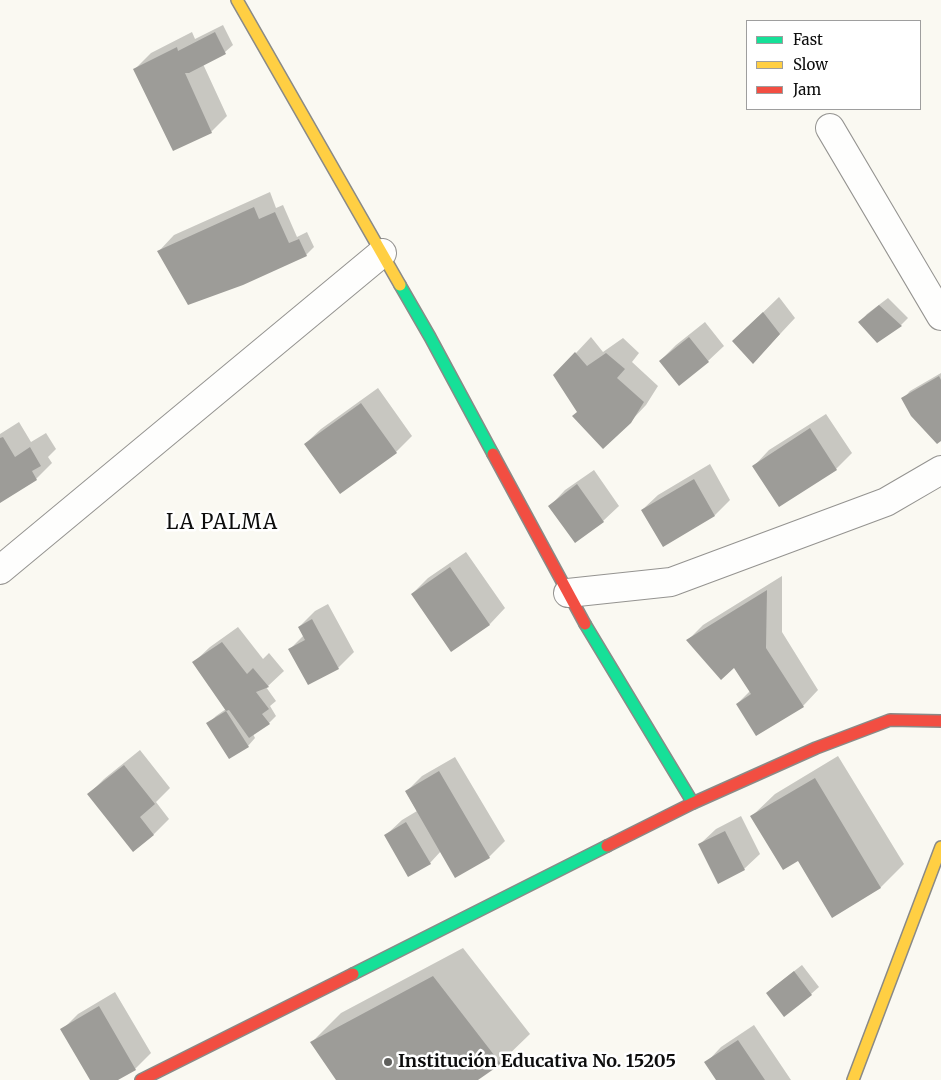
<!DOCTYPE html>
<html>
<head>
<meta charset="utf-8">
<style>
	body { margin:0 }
	#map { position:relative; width:941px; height:1080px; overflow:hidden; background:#faf9f2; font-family:Merriweather,serif }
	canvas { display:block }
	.legend { position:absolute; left:746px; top:20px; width:175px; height:90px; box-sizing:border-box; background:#fff; border:1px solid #9e9e9e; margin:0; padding:6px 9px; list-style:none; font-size:15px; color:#0d0d0d }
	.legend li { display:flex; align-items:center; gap:10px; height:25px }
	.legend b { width:25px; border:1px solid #9e9e9e }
</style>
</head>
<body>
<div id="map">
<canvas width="941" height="1080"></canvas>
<ul class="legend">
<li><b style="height:6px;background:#16e098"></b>Fast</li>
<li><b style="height:6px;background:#ffcf43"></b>Slow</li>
<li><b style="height:6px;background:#f24e42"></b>Jam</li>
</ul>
</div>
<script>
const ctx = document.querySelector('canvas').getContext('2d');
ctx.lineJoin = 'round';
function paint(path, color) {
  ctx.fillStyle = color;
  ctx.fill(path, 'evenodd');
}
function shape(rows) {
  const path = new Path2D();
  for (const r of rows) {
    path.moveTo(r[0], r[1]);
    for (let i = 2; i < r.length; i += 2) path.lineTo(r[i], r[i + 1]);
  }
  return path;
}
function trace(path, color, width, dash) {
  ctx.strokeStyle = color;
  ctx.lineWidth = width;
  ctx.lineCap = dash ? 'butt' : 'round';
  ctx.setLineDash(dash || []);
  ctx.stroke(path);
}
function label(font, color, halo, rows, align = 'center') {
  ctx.font = font + ' Merriweather,serif';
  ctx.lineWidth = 5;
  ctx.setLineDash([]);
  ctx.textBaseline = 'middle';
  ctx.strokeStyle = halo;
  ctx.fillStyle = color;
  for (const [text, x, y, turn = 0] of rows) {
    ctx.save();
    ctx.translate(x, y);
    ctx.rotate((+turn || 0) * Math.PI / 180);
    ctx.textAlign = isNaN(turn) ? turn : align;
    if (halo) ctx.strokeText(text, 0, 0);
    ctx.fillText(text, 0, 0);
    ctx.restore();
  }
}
const shadow = shape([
	[223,25,233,45,225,52,203,64,227,116,211,132,135,69,151,53,192,32,195,39],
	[270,192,276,208,283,205,297,237,307,232,314,247,306,255,159,251,174,235],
	[779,297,795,318,753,363,750,325],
	[888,298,908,318,901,325,860,322,867,314],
	[705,322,724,346,708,361,660,361,676,345],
	[591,337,603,352,623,338,639,353,632,362,658,386,646,405,630,422,578,412,576,353],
	[941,373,941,440,903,399,910,391],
	[378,388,412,436,396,452,340,492,305,444,321,429],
	[826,414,852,453,836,469,779,505,754,466,769,450],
	[19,422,31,442,46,433,56,449,48,457,52,463,36,479,0,502,0,434],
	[710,464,730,500,715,515,664,545,642,510,658,495],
	[594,470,619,506,603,521,550,506,565,490],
	[466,552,505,608,490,624,452,650,412,594,428,578],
	[782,576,782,632,818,690,803,706,737,704,750,691,734,666,688,640,703,625],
	[328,604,354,652,338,668,290,649,304,635,299,627,315,611],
	[238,627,263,659,269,653,284,671,268,686,266,687,276,701,270,706,276,716,269,723,253,734,255,738,248,746,208,724,216,716,226,709,194,662,210,647],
	[140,750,170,788,156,802,169,819,154,834,133,850,89,794,104,779],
	[838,756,904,864,881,887,833,916,798,860,752,816,775,794],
	[455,757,505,841,489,857,456,876,441,851,430,863,386,835,402,820,417,811,406,792,422,776],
	[741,816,760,854,744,869,700,844,716,829],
	[463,948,530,1034,500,1063,476,1080,337,1080,312,1042,341,1013],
	[802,965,819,987,811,994,768,993,775,986],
	[115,992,151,1053,135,1069,115,1080,92,1080,62,1030,78,1014],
	[754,1025,791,1080,717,1080,706,1063,721,1047]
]);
const building = shape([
	[215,32,226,54,189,73,185,73,212,133,173,151,133,69,177,47,178,51],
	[254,207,259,219,275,212,289,243,299,239,307,256,243,285,188,305,157,251],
	[879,305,902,326,877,343,858,322],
	[763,312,780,334,753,364,732,341],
	[689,337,709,362,679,386,659,361],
	[575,352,587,366,606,353,625,369,617,378,644,402,631,423,603,449,572,416,577,412,553,375],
	[939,376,941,380,941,441,937,444,911,416,901,398],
	[361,403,397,453,340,494,304,444],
	[810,428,837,470,779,507,752,466],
	[3,437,15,457,30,447,41,466,32,471,37,480,0,503,0,438],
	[694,479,715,516,663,547,641,510],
	[577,484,604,522,575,543,548,506],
	[450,567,490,625,451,652,411,594],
	[767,590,766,648,804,707,756,736,736,704,751,694,734,668,721,680,686,640],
	[312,619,339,669,308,685,288,649,305,640,298,627],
	[222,642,247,674,253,668,269,687,256,692,269,709,262,714,270,724,249,738,229,710,226,711,192,662],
	[226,711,249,747,229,759,206,723],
	[124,765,155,804,140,817,154,835,133,852,87,794],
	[439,771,490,858,455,878,405,791],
	[815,778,881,888,832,918,798,861,783,870,750,816],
	[406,822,431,864,408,877,384,835],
	[725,831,745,870,718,884,698,844],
	[794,971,812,995,784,1017,766,993],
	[433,976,501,1064,478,1080,336,1080,310,1042],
	[99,1006,136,1070,118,1080,90,1080,60,1029],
	[738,1040,765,1080,716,1080,704,1062]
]);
const street = shape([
	[830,128,941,316],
	[0,570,382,253],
	[568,593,671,582,886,502,941,470]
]);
const fast = shape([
	[400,285,430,337,493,454],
	[585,624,693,803],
	[353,974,607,846]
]);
const slow = shape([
	[237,0,400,285],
	[853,1080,941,847]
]);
const jam = shape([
	[493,454,585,624],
	[607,846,693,803,816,748,890,720,941,721],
	[141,1080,353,974]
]);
const markers = [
	[388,1062,5,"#60605d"]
];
const poiNames = [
	["Institución Educativa No. 15205",398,1062]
];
const quarterNames = [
	["LA PALMA",222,523]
];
paint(shadow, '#0003');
paint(building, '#9d9c98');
trace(street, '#949390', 30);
trace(fast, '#8a8a87', 14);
trace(slow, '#8a8a87', 14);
trace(jam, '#8a8a87', 14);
trace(street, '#fefefd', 28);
trace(fast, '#16e098', 11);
trace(slow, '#ffcf43', 11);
trace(jam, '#f24e42', 11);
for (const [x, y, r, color] of markers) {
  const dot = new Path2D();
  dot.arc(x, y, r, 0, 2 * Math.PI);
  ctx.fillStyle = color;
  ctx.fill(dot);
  trace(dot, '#fff', 2);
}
label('bold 18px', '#0d0d0d', '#fff', poiNames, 'left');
ctx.letterSpacing = '1px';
label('20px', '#0d0d0d', '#fff', quarterNames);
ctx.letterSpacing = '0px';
</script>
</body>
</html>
